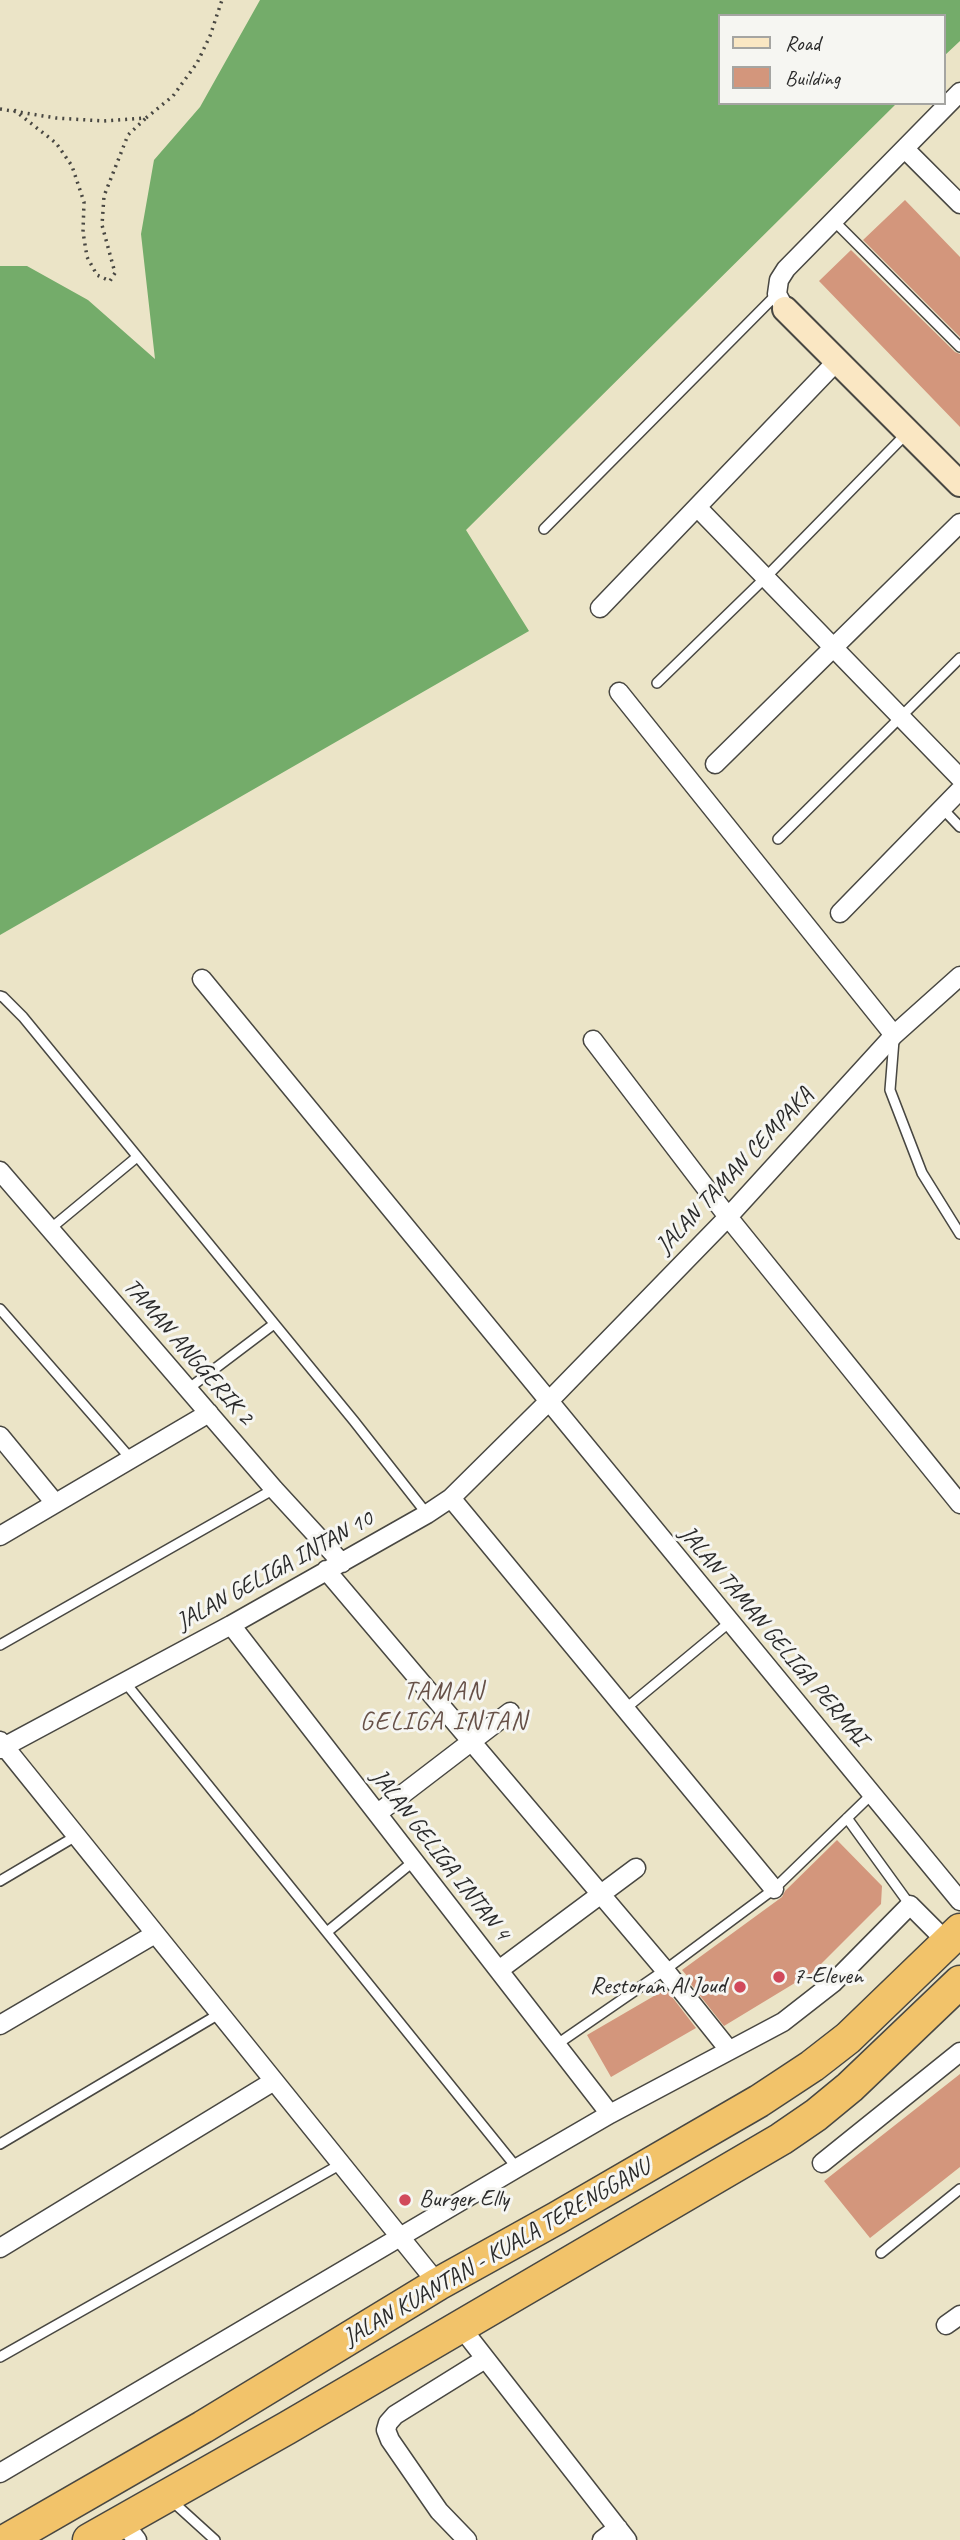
<!DOCTYPE html>
<html>
<head>
<meta charset="utf-8">
<style>
	body { margin:0 }
	#map { position:relative; width:960px; height:2540px; overflow:hidden; background:#ebe4c7; font-family:Caveat,sans-serif }
	canvas { display:block }
	.legend { position:absolute; left:718px; top:14px; width:228px; height:91px; box-sizing:border-box; background:#f6f6f2; border:2px solid #a5a5a2; margin:0; padding:9px 12px; list-style:none; font-size:21px; color:#2b2b2b }
	.legend li { display:flex; align-items:center; gap:14px; height:35px }
	.legend b { width:35px; border:2px solid #a5a5a2 }
</style>
</head>
<body>
<div id="map">
<canvas width="960" height="2540"></canvas>
<ul class="legend">
<li><b style="height:9px;background:#fae7c3"></b>Road</li>
<li><b style="height:19px;background:#d3967c"></b>Building</li>
</ul>
</div>
<script>
const ctx = document.querySelector('canvas').getContext('2d');
ctx.lineJoin = 'round';
function paint(path, color) {
  ctx.fillStyle = color;
  ctx.fill(path, 'evenodd');
}
function shape(rows) {
  const path = new Path2D();
  for (const r of rows) {
    path.moveTo(r[0], r[1]);
    for (let i = 2; i < r.length; i += 2) path.lineTo(r[i], r[i + 1]);
  }
  return path;
}
function trace(path, color, width, dash) {
  ctx.strokeStyle = color;
  ctx.lineWidth = width;
  ctx.lineCap = dash ? 'butt' : 'round';
  ctx.setLineDash(dash || []);
  ctx.stroke(path);
}
function label(font, color, halo, rows, align = 'center') {
  ctx.font = font + ' Caveat,sans-serif';
  ctx.lineWidth = 6;
  ctx.setLineDash([]);
  ctx.textBaseline = 'middle';
  ctx.strokeStyle = halo;
  ctx.fillStyle = color;
  for (const [text, x, y, turn = 0] of rows) {
    ctx.save();
    ctx.translate(x, y);
    ctx.rotate((+turn || 0) * Math.PI / 180);
    ctx.textAlign = isNaN(turn) ? turn : align;
    if (halo) ctx.strokeText(text, 0, 0);
    ctx.fillText(text, 0, 0);
    ctx.restore();
  }
}
const forest = shape([
	[260,0,960,0,960,41,944,56,944,16,720,16,720,103,897,103,466,530,529,631,0,935,0,266,27,266,88,300,155,359,141,234,154,160,200,107]
]);
const building = shape([
	[905,200,960,257,960,337,863,240],
	[851,250,955,352,960,354,960,427,819,281],
	[837,1840,882,1886,881,1904,813,1972,724,2026,686,1978,688,1977,682,1970,782,1897,785,1891],
	[666,1989,696,2028,611,2077,587,2035],
	[960,2074,960,2167,870,2238,824,2181]
]);
const path = shape([
	[0,109,56,118,104,121,146,118,173,96,197,63,210,36,222,0],
	[14,110,56,143,72,166,84,202,83,232,87,257,97,275,110,281,115,273,102,225,104,196,128,135,146,118]
]);
const lane = shape([
	[833,220,960,347],
	[544,529,777,294],
	[657,683,765,578,907,433],
	[942,808,960,827],
	[778,839,960,658],
	[0,996,3,997,23,1017,354,1421,427,1514],
	[894,1040,890,1090,922,1173,960,1234],
	[50,1229,137,1157],
	[0,1309,131,1459],
	[188,1389,274,1324],
	[0,1645,274,1489],
	[124,1681,517,2168],
	[625,1709,730,1622],
	[847,1818,910,1905],
	[0,1881,76,1836],
	[327,1932,414,1861],
	[556,2045,665,1970,774,1889,872,1794],
	[0,2144,219,2014],
	[881,2253,960,2189],
	[0,2357,341,2164],
	[172,2501,215,2540]
]);
const street = shape([
	[905,149,960,204],
	[785,309,777,294,779,280,786,269,960,92],
	[697,507,960,778],
	[600,608,837,361],
	[619,692,894,1035],
	[715,764,960,523],
	[840,913,960,790],
	[202,979,960,1901],
	[593,1040,728,1217,960,1504],
	[0,1171,274,1489,342,1563],
	[0,1436,55,1503],
	[451,1498,774,1889],
	[0,1536,209,1413],
	[326,1570,665,1970,729,2050],
	[231,1625,610,2114],
	[0,1741,438,2284],
	[0,1749,231,1625,427,1514,451,1498,548,1402,728,1217,894,1035,960,976],
	[378,1813,510,1712],
	[499,1970,636,1868],
	[0,2025,155,1934],
	[822,2163,960,2052],
	[0,2248,274,2081],
	[946,2325,960,2315],
	[460,2326,627,2540],
	[0,2473,517,2168,610,2114,783,2022,833,1983,910,1905,948,1943],
	[122,2521,137,2540],
	[467,2540,439,2511,390,2440,386,2430,388,2423,395,2415,485,2359],
	[602,2540,618,2528]
]);
const secondary = shape([
	[785,309,960,484]
]);
const highway = shape([
	[7,2540,203,2427,438,2284,557,2218,759,2101,812,2066,848,2038,960,1930],
	[89,2540,287,2428,781,2139,816,2115,850,2087,960,1982]
]);
const markers = [
	[779,1977,7,"#d1495b"],
	[740,1987,7,"#d1495b"],
	[405,2200,7,"#d1495b"]
];
const streetNames = [
	["JALAN TAMAN CEMPAKA",735,1171,-47],
	["TAMAN ANGGERIK 2",188,1352,49],
	["JALAN GELIGA INTAN 10",275,1571,-29],
	["JALAN TAMAN GELIGA PERMAI",773,1636,50],
	["JALAN GELIGA INTAN 4",440,1855,52],
	["JALAN KUANTAN - KUALA TERENGGANU",497,2253,-30]
];
const poiNames = [
	["7-Eleven",793,1977],
	["Restoran Al Joud",726,1987,"right"],
	["Burger Elly",419,2200]
];
const neighbourhoodNames = [
	["TAMAN",444,1692],
	["GELIGA INTAN",444,1722]
];
paint(forest, '#74ac6a');
paint(building, '#d3967c');
trace(lane, '#484742', 12);
trace(street, '#484742', 21);
trace(secondary, '#484742', 28);
trace(highway, '#484742', 35);
trace(path, '#484742', 3.5, [2, 5]);
trace(lane, '#fff', 9);
trace(street, '#fff', 18);
trace(secondary, '#fae7c3', 24);
trace(highway, '#f2c36a', 32);
for (const [x, y, r, color] of markers) {
  const dot = new Path2D();
  dot.arc(x, y, r, 0, 2 * Math.PI);
  ctx.fillStyle = color;
  ctx.fill(dot);
  trace(dot, '#f6f6f2', 2.5);
}
label('24px', '#2b2b2b', '#f6f6f2', streetNames);
label('24px', '#2b2b2b', '#f6f6f2', poiNames, 'left');
ctx.letterSpacing = '2px';
label('26px', '#665047', '#f6f6f2', neighbourhoodNames);
ctx.letterSpacing = '0px';
</script>
</body>
</html>
